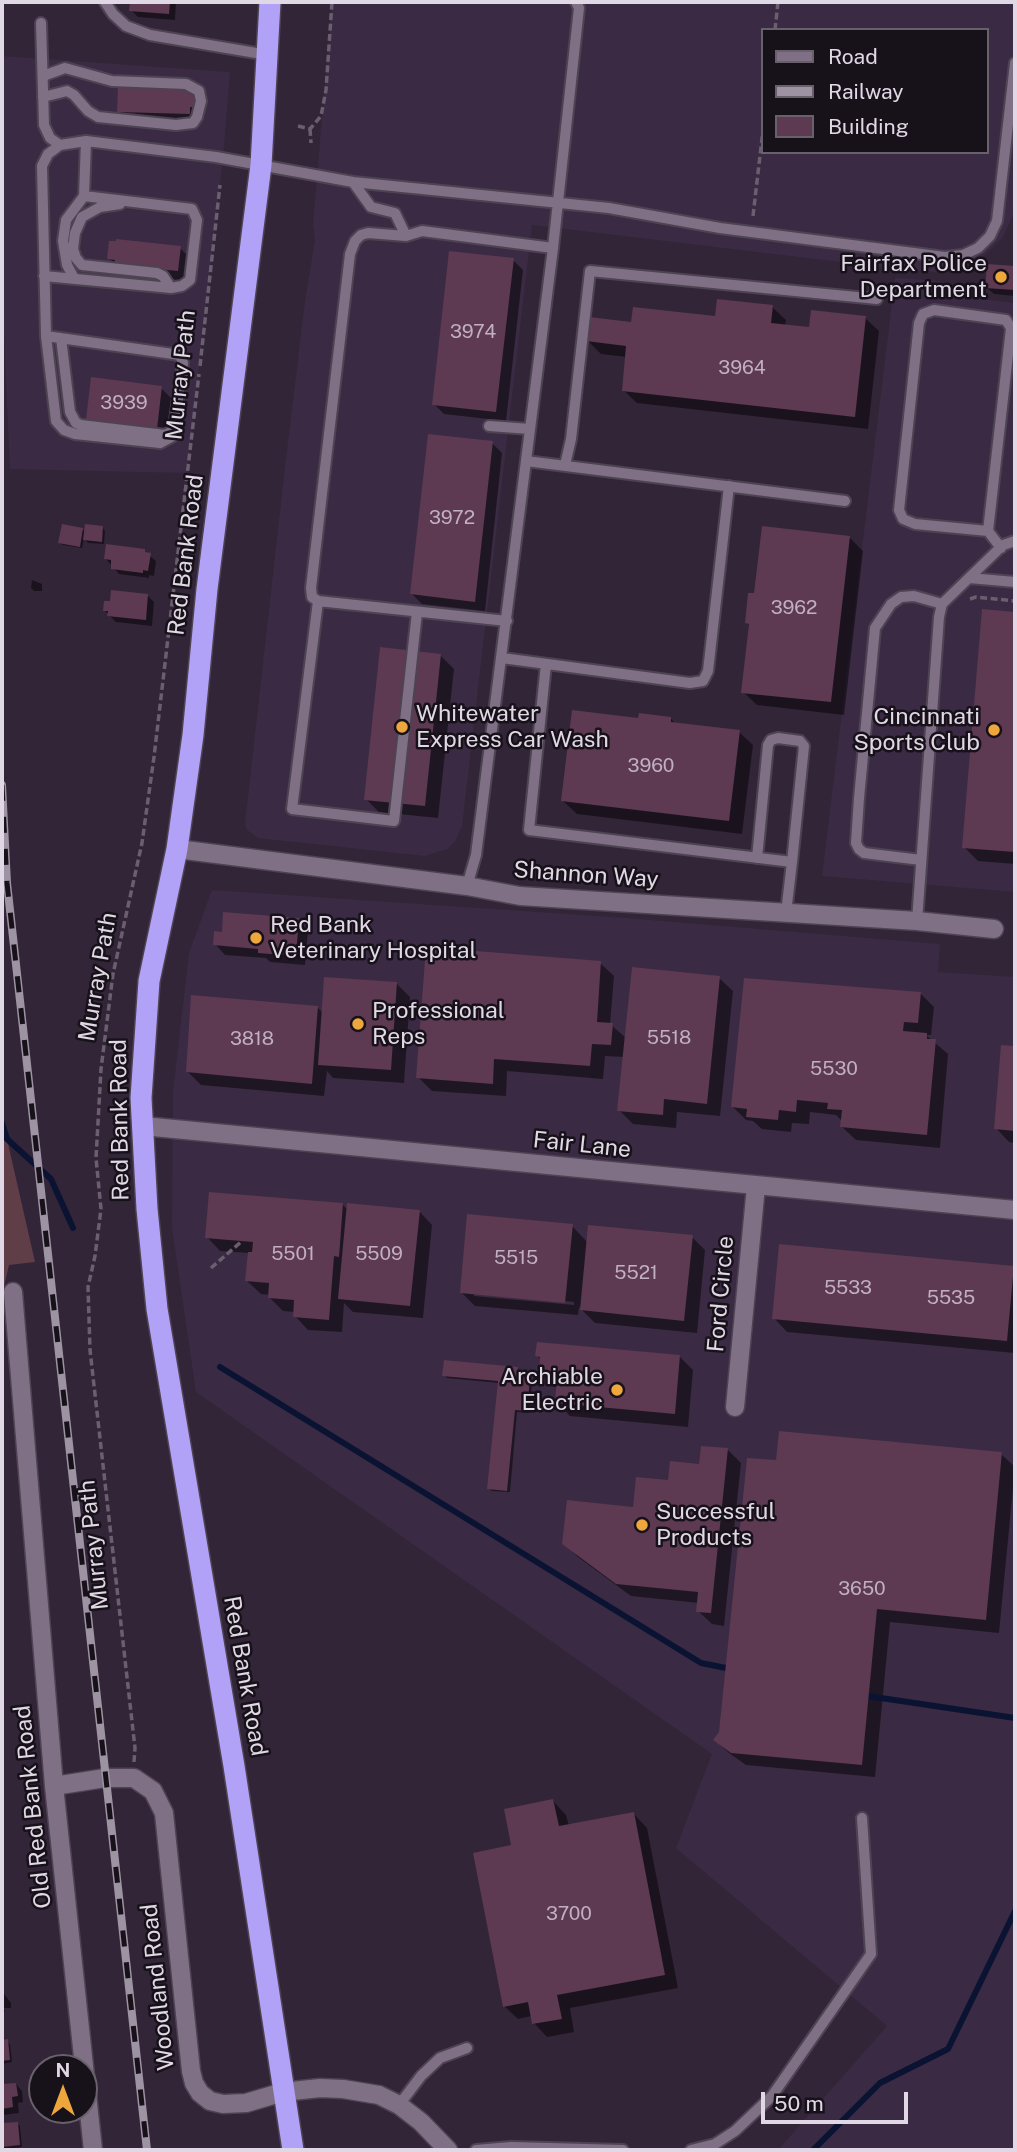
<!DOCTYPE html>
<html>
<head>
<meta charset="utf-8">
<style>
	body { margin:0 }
	#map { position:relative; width:1017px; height:2152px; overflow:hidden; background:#322538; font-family:"Public Sans",sans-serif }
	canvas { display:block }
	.frame { position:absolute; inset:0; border:4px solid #e1d8e5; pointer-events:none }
	.legend { position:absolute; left:761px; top:28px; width:228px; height:126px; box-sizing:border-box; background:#17111a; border:2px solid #68616b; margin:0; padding:9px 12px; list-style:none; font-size:21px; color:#e1d8e5 }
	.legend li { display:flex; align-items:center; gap:14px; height:35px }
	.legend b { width:35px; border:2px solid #68616b }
	.north { position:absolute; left:28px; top:2054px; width:70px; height:70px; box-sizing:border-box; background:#17111a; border:2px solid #68616b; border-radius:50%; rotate:0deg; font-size:19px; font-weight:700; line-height:28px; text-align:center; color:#e1d8e5 }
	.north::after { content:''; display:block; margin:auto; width:24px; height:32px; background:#eea73d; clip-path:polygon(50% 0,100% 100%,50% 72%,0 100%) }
	.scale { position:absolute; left:761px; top:2092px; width:147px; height:32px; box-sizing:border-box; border:4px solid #e1d8e5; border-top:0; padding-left:9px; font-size:21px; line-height:24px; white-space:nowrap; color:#e1d8e5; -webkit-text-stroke:5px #17111a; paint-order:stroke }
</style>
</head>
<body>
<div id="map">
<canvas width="1017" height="2152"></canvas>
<div class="frame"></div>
<ul class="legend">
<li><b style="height:9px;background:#7f7086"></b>Road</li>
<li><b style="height:9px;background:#9e93a3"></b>Railway</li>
<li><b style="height:19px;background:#5d3952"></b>Building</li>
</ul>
<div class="north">N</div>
<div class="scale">50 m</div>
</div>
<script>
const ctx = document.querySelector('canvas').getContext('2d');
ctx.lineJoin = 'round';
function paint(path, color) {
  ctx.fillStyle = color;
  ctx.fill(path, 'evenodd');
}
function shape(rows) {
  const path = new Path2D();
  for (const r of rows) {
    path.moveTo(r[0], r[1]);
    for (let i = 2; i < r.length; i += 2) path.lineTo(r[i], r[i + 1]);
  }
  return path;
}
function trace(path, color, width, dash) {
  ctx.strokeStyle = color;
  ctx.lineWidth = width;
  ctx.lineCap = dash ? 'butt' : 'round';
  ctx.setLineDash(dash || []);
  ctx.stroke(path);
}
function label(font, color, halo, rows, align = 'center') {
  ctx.font = font + ' "Public Sans",sans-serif';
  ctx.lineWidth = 5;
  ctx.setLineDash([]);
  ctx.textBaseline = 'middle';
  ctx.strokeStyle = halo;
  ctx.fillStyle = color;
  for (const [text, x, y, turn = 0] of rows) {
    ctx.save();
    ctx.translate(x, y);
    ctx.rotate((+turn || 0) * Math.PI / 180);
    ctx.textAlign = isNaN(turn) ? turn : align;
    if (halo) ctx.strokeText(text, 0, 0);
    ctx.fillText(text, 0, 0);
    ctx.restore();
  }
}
const built = shape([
	[332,2,1015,2,1015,210,1003,237,985,255,959,269,936,272,891,268,532,225,462,826,455,842,447,849,425,856,258,838,247,830,245,824,284,476,305,301,315,240,313,224],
	[763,30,987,30,987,152,763,152],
	[2,56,230,72,223,158,187,473,10,469,2,290],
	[895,278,940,281,961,297,1015,303,1015,892,822,876],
	[212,890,626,918,940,944,938,972,1015,977,1015,2150,778,2150,887,2026,676,1848,712,1754,196,1392,172,1228,173,1092,189,953]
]);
const green = shape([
	[2,1123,7,1139,35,1262,9,1265,2,1295]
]);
const shadow = shape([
	[132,2,176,2,175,20,138,17,131,10],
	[190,91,205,107,205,116,199,116,199,123,129,121,119,111],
	[180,248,190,258,187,281,126,274,109,258],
	[513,260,523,270,506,421,444,414,434,404],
	[989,266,1015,268,1015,296,994,294,987,288],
	[772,307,786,320,785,326,810,329,865,318,879,331,868,429,637,403,623,390,627,357,601,354,588,341,632,324,716,318],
	[161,388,171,398,166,438,98,429,88,419],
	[492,443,502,453,485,611,422,604,412,594],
	[103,528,105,531,104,544,88,543,84,539,82,548,63,545,60,543,82,529,86,533],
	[849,537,863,551,844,715,757,705,743,692,750,626,747,623,756,595],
	[144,551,156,561,154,576,149,575,149,578,119,574,106,559],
	[32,580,42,584,42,591,34,591,31,588],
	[148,596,154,602,152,626,116,622,104,610],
	[984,611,1015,614,1015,864,978,861,964,847],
	[440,655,454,669,438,818,379,812,366,799],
	[671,719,677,725,739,732,753,745,742,834,577,814,563,801,640,720],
	[298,920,308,930,305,965,270,962,266,958,225,955,215,944,223,934],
	[600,963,614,976,610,1024,626,1038,719,978,733,991,720,1116,677,1112,676,1128,633,1124,619,1110,624,1057,605,1056,603,1079,507,1071,506,1096,432,1091,418,1077],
	[397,984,410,997,404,1083,333,1078,327,1071,324,1096,201,1085,187,1071,318,1008,323,1013],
	[920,993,934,1007,931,1035,926,1035,948,1054,940,1148,856,1140,842,1127,843,1122,836,1115,810,1112,809,1124,792,1123,791,1132,762,1129,753,1121,746,1120,733,1107],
	[1003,1047,1015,1048,1015,1143,1009,1142,996,1128],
	[342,1204,348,1210,419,1211,432,1225,423,1318,353,1312,344,1303,342,1332,308,1330,295,1316,295,1312,283,1311,270,1298,270,1295,261,1294,247,1281,249,1253,220,1251,207,1237],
	[572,1226,588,1243,692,1237,705,1250,697,1333,595,1323,579,1307,578,1315,475,1306,461,1292],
	[474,1292,574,1302,574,1305,474,1296],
	[1013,1268,1015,1270,1015,1353,787,1332,774,1318],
	[537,1356,679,1356,693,1370,688,1427,570,1416,557,1403,558,1387,554,1387,540,1373,542,1360],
	[518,1368,520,1371,520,1379,529,1380,532,1383,529,1413,517,1412,510,1492,492,1491,489,1488,499,1383,447,1378,444,1375],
	[728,1450,741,1463,724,1626,712,1624,698,1611,699,1603,631,1596,578,1557,564,1543,635,1509,669,1482],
	[1001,1454,1015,1467,999,1633,890,1622,875,1777,746,1765,729,1753,715,1740,720,1733,778,1462],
	[553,1801,566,1815,569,1826,634,1814,647,1828,678,1988,570,2008,574,2032,547,2037,534,2023,532,2016,518,2019,504,2006,513,1846],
	[2,1991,11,2003,11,2008,4,2008,5,2012,2,2012],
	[2,2037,2,2041,7,2041,10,2044,12,2062,2,2064],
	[16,2084,22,2091,23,2102,18,2103,19,2113,2,2115,2,2086],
	[17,2123,20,2126,22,2147,2,2150,2,2125]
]);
const stream = shape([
	[2,1123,7,1139,51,1179,73,1228],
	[220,1367,701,1663,731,1669],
	[861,1695,1015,1718],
	[813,2150,880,2083,948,2049,1015,1911]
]);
const building = shape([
	[130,2,170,2,169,14,129,11],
	[118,86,191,89,191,95,196,95,195,107,190,107,190,114,117,112],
	[116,239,181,246,178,271,114,265,115,260,107,259,109,241,116,241],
	[449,251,514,258,496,412,432,405],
	[987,264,1015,266,1015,290,985,288],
	[717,299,773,305,771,323,809,327,811,310,866,316,855,417,622,391,626,346,586,341,589,317,631,322,633,307,715,316],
	[91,377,162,386,157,429,86,420],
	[428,434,493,441,475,602,410,594],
	[62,524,83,528,80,547,58,543],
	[85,524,103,526,102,542,83,540],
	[762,526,850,536,831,702,741,693,749,624,745,623,748,593,754,593],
	[106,544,145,549,145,552,151,553,148,571,143,570,143,573,111,569,111,560,104,559],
	[111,590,148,594,146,620,107,616,108,611,103,611,104,601,110,601],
	[982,609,1015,612,1015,852,962,848],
	[380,647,441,654,425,806,364,800],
	[572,710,638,718,639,713,671,717,671,722,740,730,729,821,561,801],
	[223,912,299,918,296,956,258,953,258,949,213,945,214,931,222,932],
	[426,947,601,961,597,1022,613,1023,611,1045,592,1044,590,1066,494,1059,493,1084,416,1078],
	[632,967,720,976,707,1104,664,1099,663,1115,617,1111],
	[324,977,397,982,391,1070,318,1065],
	[744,978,921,992,918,1023,904,1022,903,1031,927,1033,927,1039,936,1039,927,1135,840,1127,842,1110,827,1109,828,1103,797,1100,796,1112,779,1110,778,1120,746,1117,747,1109,731,1107],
	[191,995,318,1006,312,1084,186,1072],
	[1001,1045,1015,1046,1015,1131,994,1129],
	[209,1192,343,1203,339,1257,334,1256,329,1320,293,1317,294,1300,268,1298,269,1283,245,1281,248,1252,252,1252,253,1242,205,1238],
	[347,1203,420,1210,410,1306,338,1299],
	[467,1214,573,1224,565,1303,460,1293],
	[588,1225,693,1235,684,1321,580,1310],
	[779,1244,1014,1266,1007,1341,772,1319],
	[537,1342,680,1355,675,1414,555,1403,557,1376,539,1374,540,1357,535,1356],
	[444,1360,518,1367,517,1377,530,1378,527,1411,515,1410,507,1491,487,1489,498,1381,442,1376],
	[779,1431,1002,1452,986,1620,877,1609,862,1765,731,1753,713,1740,719,1732,747,1458,776,1460],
	[701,1446,728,1448,711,1613,696,1612,698,1592,616,1584,562,1544,567,1500,633,1507,636,1477,668,1480,670,1461,699,1464],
	[553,1799,559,1826,634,1812,665,1975,557,1995,562,2019,532,2024,528,2002,503,2007,473,1853,511,1845,504,1809],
	[8,2039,10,2060,2,2061,2,2040],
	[16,2083,18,2096,12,2097,13,2107,2,2109,2,2084],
	[18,2122,20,2145,2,2147,2,2123]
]);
const path = shape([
	[775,30,778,2],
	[298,126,310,129,321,116,326,90,332,2],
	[310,129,311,143],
	[753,216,763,130],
	[200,366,220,185],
	[970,599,976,597,1015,601],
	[211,1268,242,1241],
	[134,1762,135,1748,90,1350,88,1287,95,1256,101,1209,96,1158,101,1069,113,974,142,843,154,757,199,374]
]);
const lane = shape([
	[105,2,113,14,126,26,150,35,268,55],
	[41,23,44,125,50,138,60,145],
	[43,76,65,68,112,81,186,84,199,91,201,101,197,117,193,123,176,125,98,117,88,111,74,95,67,91,43,97],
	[353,182,371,207,395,213,406,236],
	[120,204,100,207,82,217,75,233,73,249,76,258,82,265,157,273,163,276,171,288],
	[44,276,171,288,182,286,190,280,197,220,192,209,84,196],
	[74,278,67,265,63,241,66,220,84,196,86,141],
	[46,336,180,355,183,363,173,436,160,443,75,434,64,430,56,421,46,336,42,166,48,154,60,145,86,141,216,157,353,182,609,208,720,228,945,257,963,255,978,248,990,236,997,221,1015,63],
	[61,338,70,412,76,423,81,425,165,435,173,431],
	[489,426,530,429],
	[526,461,845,501],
	[565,465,571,439,590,271,877,299],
	[988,531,915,524,903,519,899,510,919,323,923,314,934,310,1006,320,1011,328,988,531,1001,548],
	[969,578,1015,582],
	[318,601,292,809,394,821,417,612],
	[507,621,318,601,312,597,311,588,350,254,355,241,361,235,368,233,406,236,422,231,553,248],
	[502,658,690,683,703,681,708,671,729,486],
	[546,664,529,830,792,862,786,913],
	[757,858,768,745,771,740,778,738,800,741,804,746,792,862],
	[921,860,864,853,859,849,856,843,859,798,875,628,891,604,901,597,914,596,942,604],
	[467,886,476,855,553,248,579,8,576,2],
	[917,921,939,617,942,604,1003,545,1015,541],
	[399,2105,421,2076,440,2058,467,2048],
	[476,2150,511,2147,623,2150],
	[691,2150,715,2144,735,2131,772,2096,871,1954,862,1818]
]);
const street = shape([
	[177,849,467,886,520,896,917,921,994,929],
	[143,1126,1015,1210],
	[13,1292,54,1786,93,2150],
	[735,1407,756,1186],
	[54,1786,105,1778,134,1778,153,1791,164,1813,191,2071,194,2083,200,2093,210,2101,223,2104,246,2103,283,2092,320,2088,343,2089,379,2095,399,2105,421,2122,448,2150]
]);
const highway = shape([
	[270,2,261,165,207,589,193,735,177,849,149,981,141,1098,147,1209,157,1309,234,1766,293,2150]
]);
const rail = shape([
	[2,785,7,883,147,2150]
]);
const markers = [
	[1001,277,7,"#eea73d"],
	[402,727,7,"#eea73d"],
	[994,730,7,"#eea73d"],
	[256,938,7,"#eea73d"],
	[358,1024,7,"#eea73d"],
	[617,1390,7,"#eea73d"],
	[642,1525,7,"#eea73d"]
];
const numberNames = [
	["3974",473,332],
	["3964",742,368],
	["3939",124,403],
	["3972",452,518],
	["3962",794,608],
	["3960",651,766],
	["5518",669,1038],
	["3818",252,1039],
	["5530",834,1069],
	["5501",293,1254],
	["5509",379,1254],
	["5515",516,1258],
	["5521",636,1273],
	["5533",848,1288],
	["5535",951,1298],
	["3650",862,1589],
	["3700",569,1914]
];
const poiNames = [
	["Fairfax Police",987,264,"right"],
	["Department",987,290,"right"],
	["Whitewater",416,714],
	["Express Car Wash",416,740],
	["Cincinnati",980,717,"right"],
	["Sports Club",980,743,"right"],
	["Red Bank",270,925],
	["Veterinary Hospital",270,951],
	["Professional",372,1011],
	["Reps",372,1037],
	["Archiable",603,1377,"right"],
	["Electric",603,1403,"right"],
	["Successful",656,1512],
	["Products",656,1538]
];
const streetNames = [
	["Murray Path",181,375,-84],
	["Red Bank Road",186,555,-83],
	["Shannon Way",586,875,4],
	["Murray Path",98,977,-80],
	["Red Bank Road",120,1120,-91],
	["Fair Lane",582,1145,6],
	["Ford Circle",721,1294,-85],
	["Murray Path",94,1545,-96],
	["Red Bank Road",245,1676,80],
	["Old Red Bank Road",33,1807,-96],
	["Woodland Road",158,1987,-96]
];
paint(built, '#3b2a43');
paint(green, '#603e47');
paint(shadow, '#0007');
trace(stream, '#0a1432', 6);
paint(building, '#5d3952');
trace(lane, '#4e4352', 14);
trace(street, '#4e4352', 21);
trace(highway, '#4e4352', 24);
trace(path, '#6a5e6f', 3.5, [7, 3.5]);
trace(lane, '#7f7086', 10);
trace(street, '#7f7086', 18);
trace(highway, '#b1a1f7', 21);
trace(rail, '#9e93a3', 8);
trace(rail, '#17111a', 5, [16]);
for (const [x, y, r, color] of markers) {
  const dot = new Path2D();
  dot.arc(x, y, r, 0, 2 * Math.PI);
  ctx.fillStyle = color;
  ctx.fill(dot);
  trace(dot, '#17111a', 2.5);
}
label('19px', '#c0b0c0', null, numberNames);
label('23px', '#e1d8e5', '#17111a', poiNames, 'left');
label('23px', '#e1d8e5', '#17111a', streetNames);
</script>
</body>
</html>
